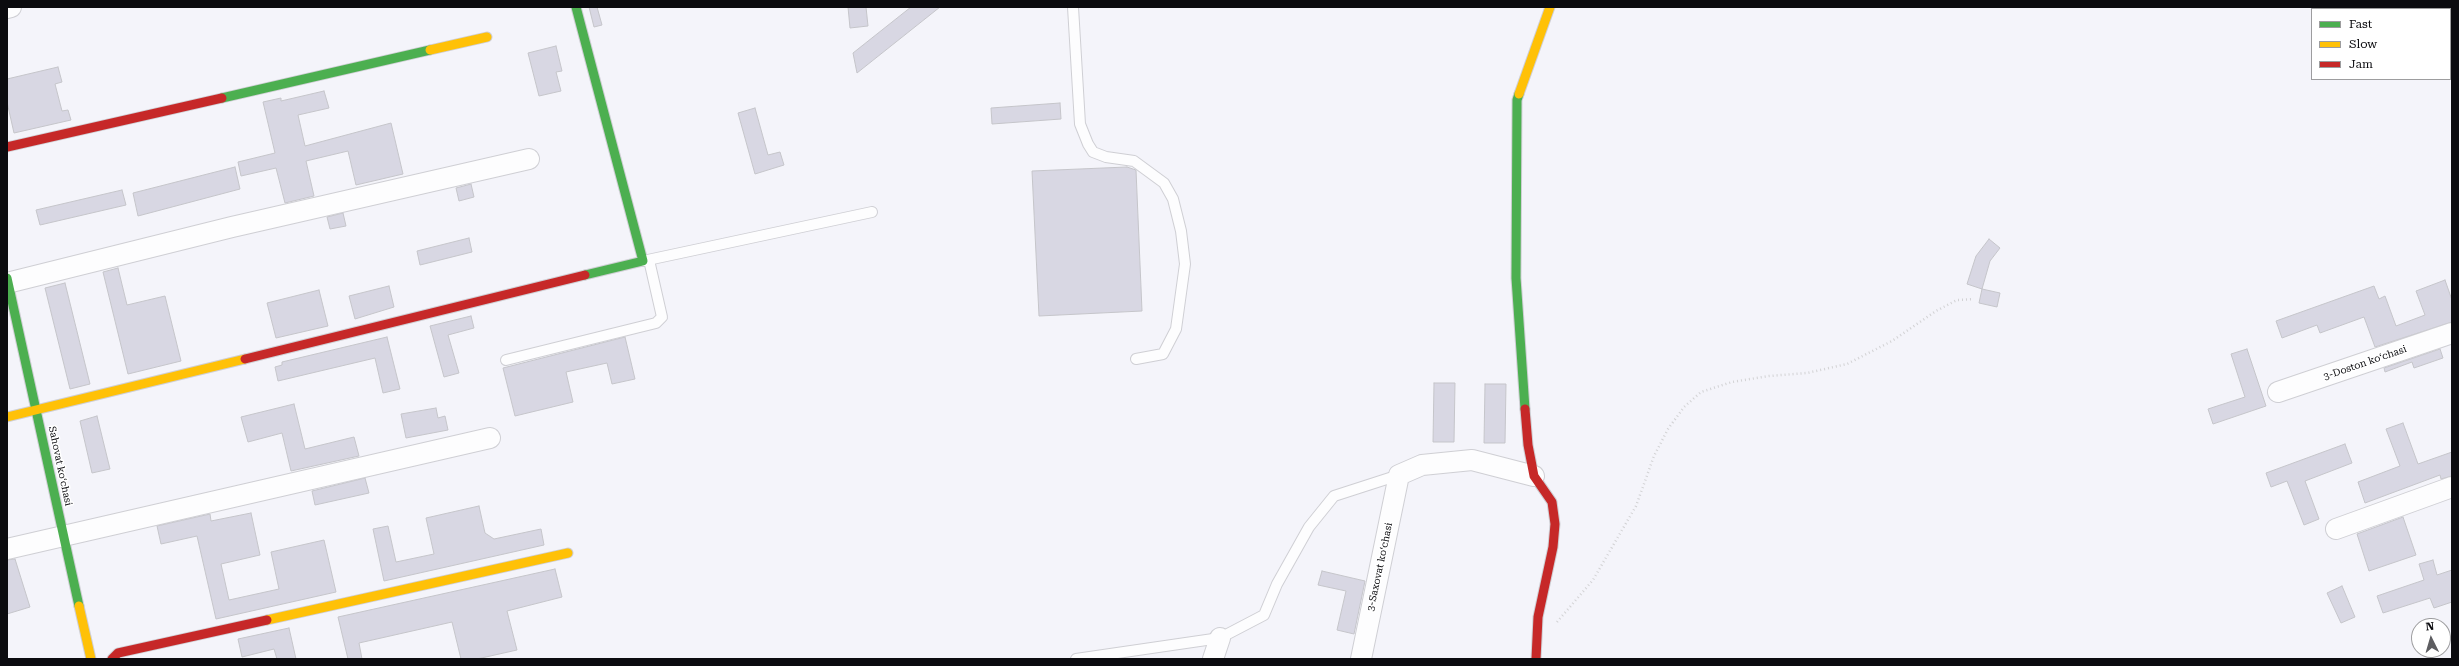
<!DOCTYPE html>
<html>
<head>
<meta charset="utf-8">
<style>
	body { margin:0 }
	#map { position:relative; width:2459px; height:666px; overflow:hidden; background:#f4f4fa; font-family:"Roboto Serif",serif }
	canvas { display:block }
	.frame { position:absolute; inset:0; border:8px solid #0b0b0f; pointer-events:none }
	.legend { position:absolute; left:2311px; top:8px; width:140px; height:72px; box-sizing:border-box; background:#fff; border:1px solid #9d9d9f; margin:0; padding:5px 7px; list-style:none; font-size:12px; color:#0b0b0f }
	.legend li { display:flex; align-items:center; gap:8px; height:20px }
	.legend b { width:20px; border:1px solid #9d9d9f }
	.north { position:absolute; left:2411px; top:618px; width:40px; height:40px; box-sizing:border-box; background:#fff; border:1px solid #9d9d9f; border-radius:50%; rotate:355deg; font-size:11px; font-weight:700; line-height:16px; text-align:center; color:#0b0b0f }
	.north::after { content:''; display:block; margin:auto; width:14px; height:18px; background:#5d5d61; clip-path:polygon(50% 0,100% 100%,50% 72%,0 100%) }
</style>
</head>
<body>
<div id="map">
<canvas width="2459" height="666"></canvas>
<div class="frame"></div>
<ul class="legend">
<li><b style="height:5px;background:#4caf50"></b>Fast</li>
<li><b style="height:5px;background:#ffc107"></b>Slow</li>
<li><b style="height:5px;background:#c62828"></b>Jam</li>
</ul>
<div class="north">N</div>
</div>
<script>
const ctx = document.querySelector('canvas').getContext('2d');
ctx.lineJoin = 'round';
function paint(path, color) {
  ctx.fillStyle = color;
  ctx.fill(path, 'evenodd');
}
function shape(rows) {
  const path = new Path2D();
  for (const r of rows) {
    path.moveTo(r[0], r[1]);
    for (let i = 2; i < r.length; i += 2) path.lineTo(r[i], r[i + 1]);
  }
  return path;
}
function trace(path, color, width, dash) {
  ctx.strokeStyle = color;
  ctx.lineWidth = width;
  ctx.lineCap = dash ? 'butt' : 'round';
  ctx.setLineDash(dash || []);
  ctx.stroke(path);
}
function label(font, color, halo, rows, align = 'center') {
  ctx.font = font + ' "Roboto Serif",serif';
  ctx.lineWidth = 3;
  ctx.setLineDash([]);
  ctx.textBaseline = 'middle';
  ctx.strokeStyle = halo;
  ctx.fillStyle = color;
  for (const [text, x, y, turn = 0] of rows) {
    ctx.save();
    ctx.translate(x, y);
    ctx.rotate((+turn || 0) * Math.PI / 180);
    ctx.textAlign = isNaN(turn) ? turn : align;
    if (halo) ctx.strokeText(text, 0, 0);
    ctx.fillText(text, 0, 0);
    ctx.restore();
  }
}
const building = shape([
	[589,7,597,7,602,25,594,27,589,7],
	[848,7,866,7,868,26,850,28,848,7],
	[911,7,940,7,857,73,853,53,911,7],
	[556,46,562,71,556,72,561,91,539,96,528,53,556,46],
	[58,67,62,82,55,84,62,111,68,110,71,120,14,133,7,102,7,79,58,67],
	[324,91,329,108,298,115,305,146,391,123,403,174,356,185,348,151,306,161,314,196,285,203,276,168,241,176,238,162,275,153,263,102,281,98,281,101,324,91],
	[1060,103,1061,119,992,124,991,108,1060,103],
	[755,108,768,155,780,152,784,165,755,174,738,113,755,108],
	[235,167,240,189,138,216,133,193,235,167],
	[1127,167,1136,170,1142,311,1039,316,1032,171,1127,167],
	[471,184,474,197,459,201,456,188,471,184],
	[122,190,126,205,40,225,36,210,122,190],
	[343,213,346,226,330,229,327,217,343,213],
	[469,238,472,252,420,265,417,251,469,238],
	[1989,239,2000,248,1990,261,1982,289,1967,284,1976,256,1989,239],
	[118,268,127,305,165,296,181,361,128,374,103,272,118,268],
	[2445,280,2452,300,2452,322,2375,347,2364,317,2320,333,2317,325,2282,338,2276,321,2374,286,2379,299,2385,296,2396,326,2425,315,2416,291,2445,280],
	[65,283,90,384,70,389,45,288,65,283],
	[389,286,394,307,355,319,349,296,389,286],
	[1982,289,2000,293,1997,307,1979,303,1982,289],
	[319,290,328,326,276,338,267,303,319,290],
	[471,316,474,328,448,335,459,373,444,377,430,326,471,316],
	[387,337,400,389,383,393,375,358,278,381,275,367,282,365,282,362,387,337],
	[625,337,635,379,612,384,607,363,566,372,573,402,515,416,503,368,625,337],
	[2247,349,2266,406,2213,424,2208,409,2245,397,2231,354,2247,349],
	[2440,349,2443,358,2414,368,2412,362,2385,372,2384,368,2440,349],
	[1434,383,1455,383,1454,442,1433,442,1434,383],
	[1485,384,1506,384,1505,443,1484,443,1485,384],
	[294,404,305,449,354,437,359,456,291,471,282,433,248,442,241,417,294,404],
	[436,408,438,418,445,416,448,430,406,438,401,414,436,408],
	[97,416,110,469,92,473,80,421,97,416],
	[2403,423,2418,464,2452,452,2452,476,2441,479,2440,475,2365,503,2358,482,2400,466,2386,429,2403,423],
	[2345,444,2352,463,2305,481,2319,519,2304,525,2287,481,2271,487,2266,473,2345,444],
	[365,478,369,493,315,505,312,491,365,478],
	[479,506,485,533,494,539,541,529,544,545,384,581,373,529,388,526,396,562,434,554,426,518,479,506],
	[251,513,260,555,221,564,229,600,279,589,271,552,324,540,336,592,216,619,197,536,161,544,157,526,210,514,211,521,251,513],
	[2403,517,2416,555,2369,571,2357,534,2403,517],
	[15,559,30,607,7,614,7,560,15,559],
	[2433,560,2437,575,2452,570,2452,602,2434,608,2430,598,2383,613,2377,596,2424,580,2419,564,2433,560],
	[555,569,562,597,507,611,517,650,477,659,461,659,452,622,359,643,362,659,348,659,338,617,555,569],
	[1322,571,1365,581,1354,634,1337,630,1346,591,1318,585,1322,571],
	[2342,586,2355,617,2341,623,2327,593,2342,586],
	[289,628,296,659,277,659,274,649,242,657,238,639,289,628]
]);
const path = shape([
	[1557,622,1593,580,1636,506,1654,456,1668,429,1684,407,1701,392,1732,382,1769,376,1807,373,1847,364,1892,341,1936,311,1957,300,1974,299]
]);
const lane = shape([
	[1073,7,1080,124,1088,144,1093,152,1106,157,1134,161,1164,183,1173,199,1181,231,1185,264,1176,329,1163,354,1136,359],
	[643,261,872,212],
	[506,360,656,323,662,317,649,260],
	[1076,659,1220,638,1264,615,1277,584,1309,527,1334,496,1399,475]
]);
const street = shape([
	[7,8,11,7],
	[7,283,232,227,529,159],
	[2278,392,2452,333],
	[2336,529,2452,487],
	[7,549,490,438],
	[1213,659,1220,638],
	[1361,659,1399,475,1422,465,1472,460,1534,476]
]);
const fast = shape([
	[576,7,643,261,585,275],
	[1519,94,1517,100,1516,278,1525,409],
	[222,98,430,50],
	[7,278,79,606]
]);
const slow = shape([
	[430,50,487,37],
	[1519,94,1550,7],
	[7,417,245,359],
	[79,606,91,659],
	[267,620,568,553]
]);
const jam = shape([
	[7,147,222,98],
	[245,359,585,275],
	[1525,409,1528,445,1534,476,1552,502,1555,524,1553,547,1538,617,1536,659],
	[112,659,118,653,267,620]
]);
const streetNames = [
	["3-Doston koʻchasi",2365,363,-19],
	["Sahovat koʻchasi",60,466,78],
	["3-Saxovat koʻchasi",1380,567,-78]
];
paint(building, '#d8d7e3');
trace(building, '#c5c5ca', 1);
trace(lane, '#cfcfd4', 12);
trace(street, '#cfcfd4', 22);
trace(fast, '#cfcfd4', 11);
trace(slow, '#cfcfd4', 11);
trace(jam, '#cfcfd4', 11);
trace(path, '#d2d2d4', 2.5, [1, 3]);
trace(lane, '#fdfdfe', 10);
trace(street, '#fdfdfe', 20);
trace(fast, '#4caf50', 9);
trace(slow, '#ffc107', 9);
trace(jam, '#c62828', 9);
label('10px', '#0b0b0f', '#fff', streetNames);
</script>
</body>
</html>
